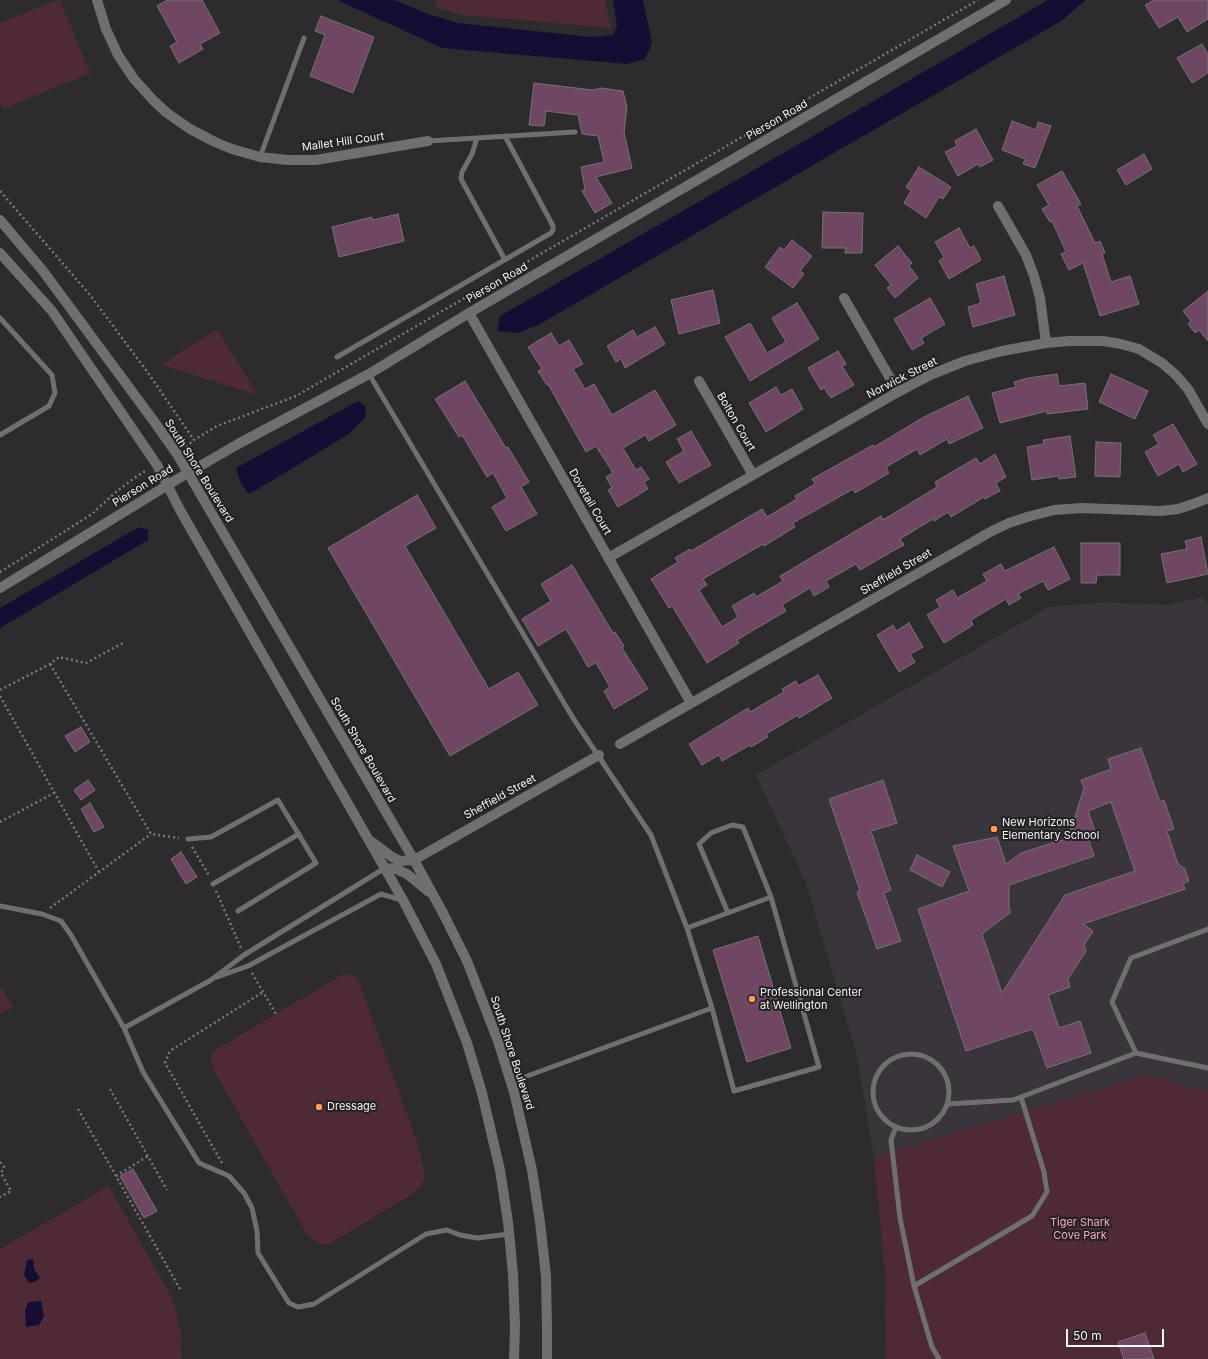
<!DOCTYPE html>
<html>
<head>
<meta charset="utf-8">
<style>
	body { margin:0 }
	#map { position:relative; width:1208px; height:1359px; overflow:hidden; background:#2d2b2d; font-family:Inter,sans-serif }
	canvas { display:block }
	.scale { position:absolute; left:1066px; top:1329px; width:98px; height:18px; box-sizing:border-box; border:2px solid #f4f3f5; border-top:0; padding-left:5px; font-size:12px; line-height:14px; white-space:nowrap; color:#f4f3f5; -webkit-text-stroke:3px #232123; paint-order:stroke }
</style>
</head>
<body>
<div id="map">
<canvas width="1208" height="1359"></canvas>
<div class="scale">50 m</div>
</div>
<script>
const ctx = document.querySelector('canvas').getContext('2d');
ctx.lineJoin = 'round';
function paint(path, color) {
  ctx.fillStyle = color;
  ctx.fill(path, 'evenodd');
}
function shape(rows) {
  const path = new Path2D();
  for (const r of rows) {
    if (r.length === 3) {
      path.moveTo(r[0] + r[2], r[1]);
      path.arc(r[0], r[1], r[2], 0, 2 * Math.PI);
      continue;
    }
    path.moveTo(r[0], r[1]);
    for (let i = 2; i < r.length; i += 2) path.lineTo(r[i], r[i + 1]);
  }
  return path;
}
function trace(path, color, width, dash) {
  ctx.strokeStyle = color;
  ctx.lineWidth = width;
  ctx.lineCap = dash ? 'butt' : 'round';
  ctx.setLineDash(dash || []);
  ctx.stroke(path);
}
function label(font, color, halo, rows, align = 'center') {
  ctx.font = font + ' Inter,sans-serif';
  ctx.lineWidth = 4;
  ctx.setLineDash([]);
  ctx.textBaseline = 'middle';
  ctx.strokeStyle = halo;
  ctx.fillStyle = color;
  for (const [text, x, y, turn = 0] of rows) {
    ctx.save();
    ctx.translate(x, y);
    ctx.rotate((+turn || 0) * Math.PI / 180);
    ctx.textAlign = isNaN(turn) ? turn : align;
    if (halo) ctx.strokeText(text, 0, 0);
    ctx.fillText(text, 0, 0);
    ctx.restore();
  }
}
const built = shape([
	[1204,597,1208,605,1208,1091,1146,1075,874,1157,857,1056,806,883,756,775,1049,607,1107,602,1166,605]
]);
const green = shape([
	[57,0,60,0,90,73,3,109,0,102,0,23],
	[437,0,605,0,611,28,462,15,435,7],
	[217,329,258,395,161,365],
	[351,974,358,979,362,990,419,1147,424,1171,424,1179,420,1187,412,1194,331,1243,324,1246,313,1240,306,1233,212,1067,211,1058,214,1051,276,1014,342,975],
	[0,986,13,1007,0,1014],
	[1146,1075,1208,1091,1208,1359,885,1359,886,1287,874,1157],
	[109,1186,173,1300,181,1332,182,1359,0,1359,0,1249]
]);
const water = shape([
	[337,0,395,0,428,14,458,23,591,37,613,35,617,26,613,0,643,0,652,43,645,59,627,64,442,48],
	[1048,0,1086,0,1061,21,540,324,518,333,497,331,500,316,754,170],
	[358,401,366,407,365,418,349,434,255,491,249,494,241,484,236,468],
	[139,527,148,530,148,540,0,628,0,608],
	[33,1259,34,1269,40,1278,34,1282,29,1283,24,1275,27,1260],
	[41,1301,44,1316,39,1325,26,1327,25,1311,28,1302]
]);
const building = shape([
	[167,0,202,0,220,33,200,44,203,49,179,63,170,46,177,42,157,6,167,0],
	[1154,0,1208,0,1208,19,1187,32,1178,17,1159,28,1145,5,1154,0],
	[321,16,374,37,353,93,310,76,325,35,315,31,321,16],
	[1202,44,1208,54,1208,73,1192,83,1177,58,1202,44],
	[534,83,593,90,602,88,623,91,627,107,624,132,632,168,596,177,612,203,595,213,582,191,585,189,581,167,604,162,598,136,582,134,578,115,546,111,544,126,529,125,534,83],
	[1012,121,1036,130,1038,122,1051,126,1035,168,1023,164,1025,159,1002,150,1012,121],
	[976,129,993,160,980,167,978,164,958,176,945,152,957,146,955,141,976,129],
	[1144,154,1152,169,1126,185,1117,170,1144,154],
	[919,167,951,187,943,199,939,197,926,218,904,203,911,191,906,187,919,167],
	[1062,171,1081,204,1077,206,1095,243,1100,241,1105,253,1102,254,1111,282,1130,276,1139,304,1100,316,1083,263,1069,270,1061,254,1066,252,1052,221,1050,222,1042,209,1049,205,1037,185,1062,171],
	[823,212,863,213,862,253,845,253,846,248,822,248,823,212],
	[398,214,404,241,339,257,332,227,372,217,373,220,398,214],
	[959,228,970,248,974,246,981,260,949,279,939,261,944,257,935,242,959,228],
	[792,240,812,256,800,271,804,274,793,288,765,267,780,247,784,250,792,240],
	[898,246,912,263,909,266,918,278,895,298,887,288,891,285,875,265,898,246],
	[1004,276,1015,315,973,327,968,307,981,303,976,284,1004,276],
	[713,290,720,323,679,334,671,300,713,290],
	[1208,291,1208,341,1199,330,1195,333,1188,324,1191,321,1183,311,1208,291],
	[930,298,945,324,921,338,924,343,912,350,894,319,930,298],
	[797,303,819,339,750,381,725,337,750,323,767,353,786,342,772,318,797,303],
	[655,327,665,344,625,368,621,359,616,362,607,346,633,330,637,337,655,327],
	[551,333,559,346,569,340,583,364,573,369,585,389,594,384,612,415,655,390,676,425,649,441,645,435,623,448,636,470,641,467,649,479,644,482,648,489,618,507,608,490,612,488,606,477,613,473,596,446,586,452,548,384,547,385,538,371,542,369,528,347,551,333],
	[838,351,846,364,842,366,854,385,831,398,824,388,821,390,808,368,838,351],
	[1057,374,1059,386,1085,383,1088,409,1047,414,1047,411,1000,423,992,393,1016,387,1014,382,1028,378,1057,374],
	[1111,374,1148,391,1135,419,1099,402,1111,374],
	[465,381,506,448,508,447,529,482,521,487,537,514,506,531,492,507,507,498,493,473,487,477,462,435,459,437,435,399,465,381],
	[776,387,781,395,792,389,803,409,766,432,749,403,776,387],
	[968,396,983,428,949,444,947,439,920,455,917,449,886,467,889,473,855,493,853,489,793,523,795,527,764,546,763,544,703,579,707,585,699,590,722,627,738,617,732,606,754,593,756,597,783,581,780,576,881,516,883,520,937,487,935,482,976,458,980,464,995,454,1006,477,996,483,1000,491,985,499,984,497,951,517,948,512,934,521,933,519,900,539,904,545,891,552,860,570,856,564,826,581,829,587,814,596,810,588,782,605,786,611,737,640,739,643,707,663,672,606,669,608,651,579,678,562,675,558,690,549,691,551,762,509,767,517,797,499,795,496,815,484,812,479,873,445,874,447,924,417,968,396],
	[1173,424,1197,464,1183,472,1179,464,1158,476,1145,452,1159,444,1153,435,1173,424],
	[691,431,711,465,679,483,666,462,684,451,677,439,691,431],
	[1070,436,1076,477,1059,479,1058,476,1032,480,1027,447,1044,444,1043,440,1070,436],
	[1096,442,1121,443,1120,477,1095,476,1096,442],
	[417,495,436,528,405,546,489,689,518,672,538,705,450,756,328,548,417,495],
	[1201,537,1208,574,1167,583,1161,554,1187,549,1185,541,1201,537],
	[1081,543,1120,543,1120,575,1097,575,1096,583,1081,583,1081,543],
	[1054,547,1070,579,1048,590,1043,581,1018,594,1021,598,1009,605,1006,599,971,620,973,625,944,643,927,615,940,607,936,600,953,590,957,598,987,581,983,574,1001,564,1005,571,1054,547],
	[572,565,613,633,615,632,624,646,622,648,648,689,614,709,604,691,610,687,596,663,588,667,566,629,538,646,522,619,551,601,541,584,572,565],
	[909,623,923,647,910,654,915,662,899,672,877,635,893,625,896,631,909,623],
	[818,675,832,698,799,718,798,715,766,734,768,737,751,747,750,745,722,761,719,755,702,765,689,744,748,708,750,712,784,692,782,689,796,681,798,686,818,675],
	[81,727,90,742,75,752,65,736,81,727],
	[1141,748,1160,802,1164,800,1174,829,1167,831,1178,864,1185,869,1189,881,1183,884,1185,889,1083,924,1093,931,1084,945,1086,951,1068,979,1070,987,1048,995,1059,1028,1080,1021,1091,1053,1047,1068,1033,1029,966,1051,918,909,969,891,953,846,997,837,1006,864,1021,853,1055,842,1063,840,1072,826,1084,788,1081,780,1111,769,1108,759,1141,748],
	[1111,802,1135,871,1065,895,1002,993,982,934,1011,912,1009,909,1009,885,1094,856,1088,837,1096,834,1088,811,1111,802],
	[88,780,95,790,81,800,74,790,88,780],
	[883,780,897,823,871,831,891,890,884,893,901,941,877,949,857,892,860,891,829,799,883,780],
	[90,803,104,827,94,832,81,809,90,803],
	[181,852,197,877,186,884,171,859,181,852],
	[917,855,950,872,942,887,910,870,917,855],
	[758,936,791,1048,747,1062,713,950,758,936],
	[133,1169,157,1211,144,1218,120,1176,133,1169],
	[1145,1333,1154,1359,1124,1359,1118,1342,1145,1333]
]);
const path = shape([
	[0,191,90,295,146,370,194,440],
	[186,447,194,440,217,426,296,396,978,0],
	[0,572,92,514,117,491,137,476,147,470],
	[50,664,151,834,179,838],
	[0,690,50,664,59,657,86,663,123,643],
	[0,696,99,872],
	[0,822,54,793],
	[192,847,210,877],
	[216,891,241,948],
	[50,908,151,834],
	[252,973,276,1014],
	[110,1089,167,1190],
	[78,1109,180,1289],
	[0,1162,4,1167,1,1173,11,1191,0,1197],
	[222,1163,165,1063,170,1051,263,992],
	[116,1176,148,1156]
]);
const service = shape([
	[477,138,472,154,462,172,461,179,505,260],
	[428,141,575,132],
	[260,157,304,38],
	[0,318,52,375,55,393,49,406,0,435],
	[337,357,551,233,553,230,553,226,505,136],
	[369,374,573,718,651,835,687,928],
	[188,839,211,837,278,800,316,863,238,911],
	[213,884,299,834],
	[0,906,42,914,61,921,71,935,124,1028,143,1072,199,1163,229,1176,244,1193,252,1208,257,1231,258,1253,289,1303,298,1307,314,1304,426,1234,447,1230,460,1235,477,1238,509,1234],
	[728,913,699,844,711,833,732,825,743,827,771,897],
	[217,977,248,966,381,894,402,900],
	[124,1028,211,980,244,955,385,868],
	[1136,1053,1112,1002,1131,958,1208,929],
	[911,1092,38],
	[511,1082,712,1008,734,1091,819,1067,771,897,687,928,712,1008],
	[947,1104,1013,1100,1136,1053,1208,1068],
	[896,1127,891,1140,900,1218,914,1286,932,1347,939,1359],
	[914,1286,1032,1216,1047,1192,1044,1172,1021,1097]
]);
const minor = shape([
	[97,0,106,29,118,55,134,79,153,100,167,113,190,129,215,142,232,149,260,157,288,160,316,160,428,141],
	[998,206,1026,255,1034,276,1040,298,1046,343],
	[844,298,898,392],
	[469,313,691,703],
	[699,381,753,475],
	[608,558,898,392,930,375,965,361,1002,351,1046,343,1069,341,1103,341,1121,344,1139,349,1162,363,1176,375,1188,389,1208,424],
	[620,744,992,531,1009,523,1027,517,1054,510,1082,508,1160,511,1178,509,1196,503,1208,498],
	[414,860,599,755]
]);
const tertiary = shape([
	[0,220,43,271,153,420,177,454,414,860,443,913,467,961,498,1041,514,1092,532,1170,540,1222,546,1276,547,1328,547,1359],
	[0,253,52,311,157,465,180,510,403,900,436,964,467,1043,482,1093,500,1170,508,1222,513,1274,515,1326,514,1359],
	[0,588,176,480,238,444,369,374,469,313,1006,0],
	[372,842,392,857,400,861,414,860],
	[385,868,396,869,407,874,429,892]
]);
const markers = [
	[994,829,4,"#fe9c58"],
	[752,999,4,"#fe9c58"],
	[319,1107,4,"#fe9c58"]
];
const streetNames = [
	["Pierson Road",777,120,-30],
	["Mallet Hill Court",343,142,-8],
	["Pierson Road",497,283,-30],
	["Norwick Street",902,378,-27],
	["Bolton Court",736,422,60],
	["South Shore Boulevard",199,471,58],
	["Pierson Road",143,486,-32],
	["Dovetail Court",590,502,60],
	["Sheffield Street",896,572,-30],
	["South Shore Boulevard",363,750,60],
	["Sheffield Street",500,797,-29],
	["South Shore Boulevard",512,1053,72]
];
const poiNames = [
	["New Horizons",1002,823],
	["Elementary School",1002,836],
	["Professional Center",760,993],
	["at Wellington",760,1006],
	["Dressage",327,1107]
];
const parkNames = [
	["Tiger Shark",1080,1223],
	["Cove Park",1080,1236]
];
paint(built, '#3a343b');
paint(green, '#4d2a36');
paint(water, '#150e32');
paint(building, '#704762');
trace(building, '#757274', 1);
trace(path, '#7a787a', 2.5, [2, 3]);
trace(service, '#6f6f70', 5);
trace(minor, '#6f6f70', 10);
trace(tertiary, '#6f6f70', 10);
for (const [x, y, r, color] of markers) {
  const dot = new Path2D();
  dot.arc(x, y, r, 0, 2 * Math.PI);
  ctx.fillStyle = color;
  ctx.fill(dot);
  trace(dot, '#232123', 1.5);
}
label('11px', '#f4f3f5', '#232123', streetNames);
label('11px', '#f4f3f5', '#232123', poiNames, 'left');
label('11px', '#f9aac3', '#232123', parkNames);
</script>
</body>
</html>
